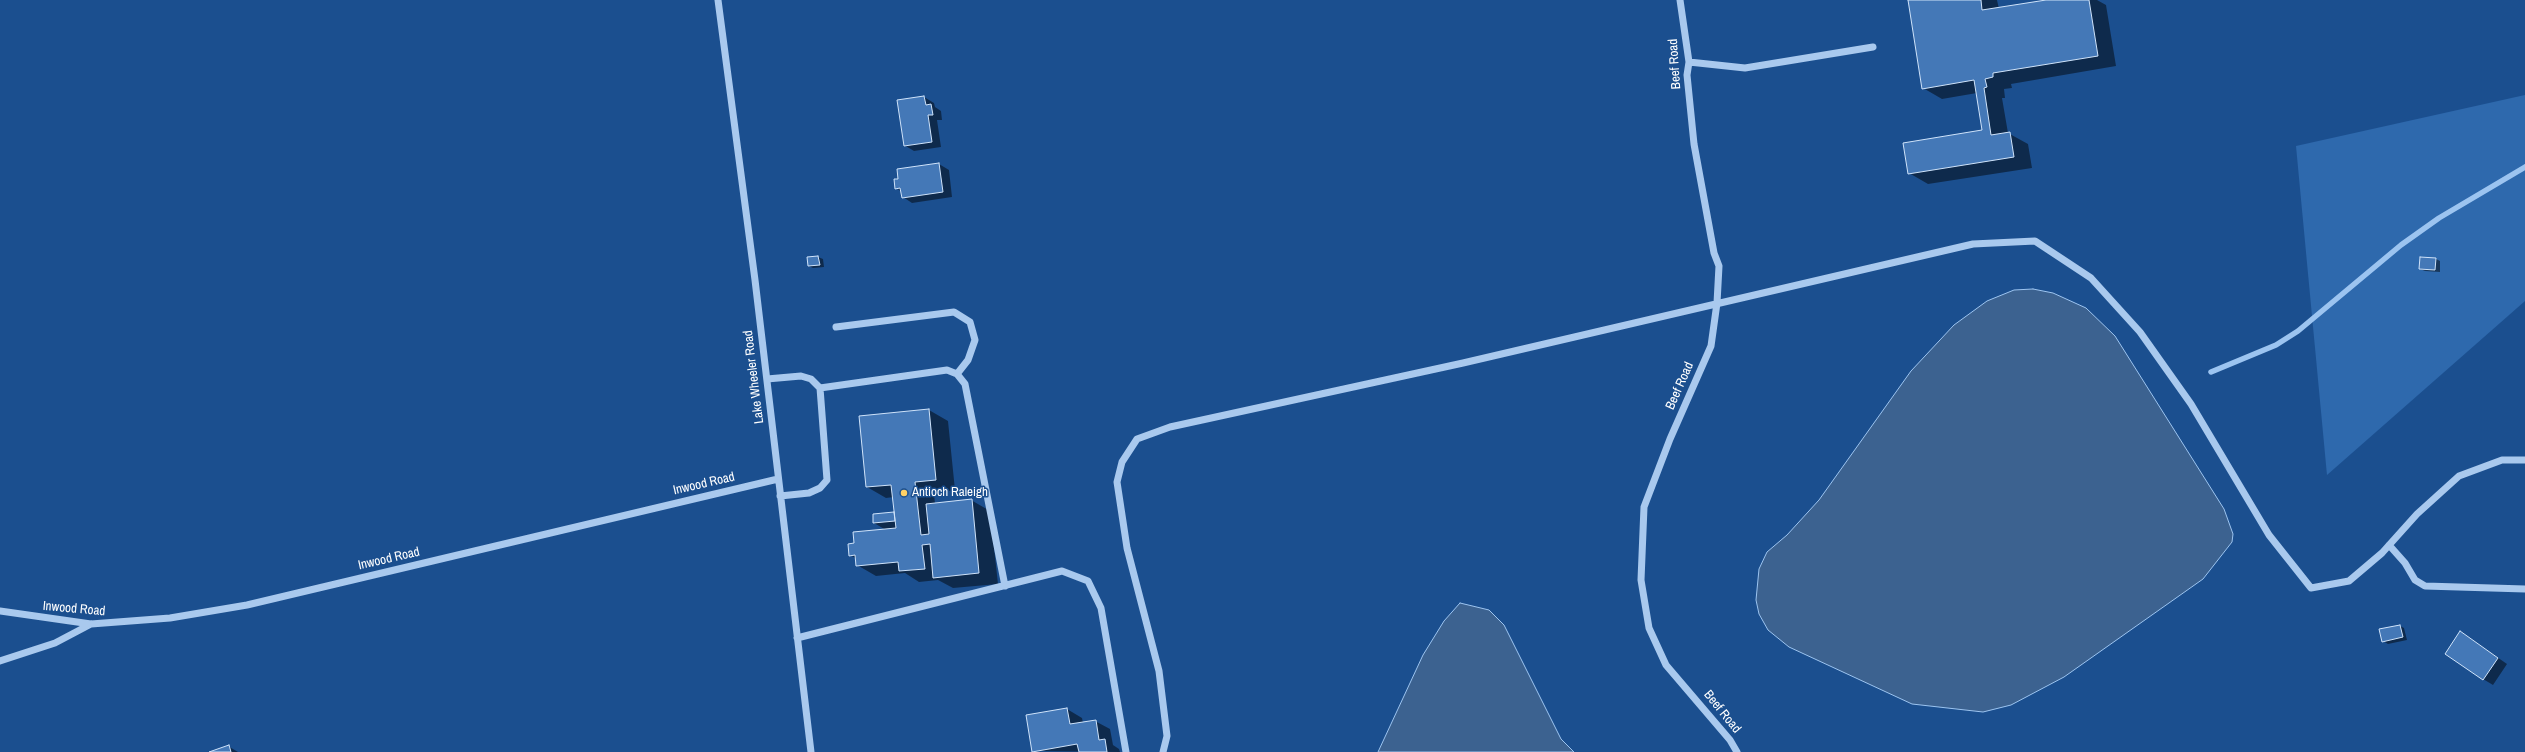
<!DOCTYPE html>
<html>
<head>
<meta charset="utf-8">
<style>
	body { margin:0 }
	canvas { display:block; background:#1b4f8f }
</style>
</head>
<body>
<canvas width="2525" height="752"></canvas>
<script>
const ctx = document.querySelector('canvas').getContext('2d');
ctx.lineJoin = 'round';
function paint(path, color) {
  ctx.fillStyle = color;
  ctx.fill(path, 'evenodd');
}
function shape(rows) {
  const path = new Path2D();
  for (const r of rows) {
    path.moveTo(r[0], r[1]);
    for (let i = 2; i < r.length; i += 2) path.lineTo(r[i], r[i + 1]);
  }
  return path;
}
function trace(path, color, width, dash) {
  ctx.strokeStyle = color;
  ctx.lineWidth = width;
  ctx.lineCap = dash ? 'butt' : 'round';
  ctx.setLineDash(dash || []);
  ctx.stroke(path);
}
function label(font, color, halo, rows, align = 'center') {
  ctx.font = font + ' "Archivo Narrow",sans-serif';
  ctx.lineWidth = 3;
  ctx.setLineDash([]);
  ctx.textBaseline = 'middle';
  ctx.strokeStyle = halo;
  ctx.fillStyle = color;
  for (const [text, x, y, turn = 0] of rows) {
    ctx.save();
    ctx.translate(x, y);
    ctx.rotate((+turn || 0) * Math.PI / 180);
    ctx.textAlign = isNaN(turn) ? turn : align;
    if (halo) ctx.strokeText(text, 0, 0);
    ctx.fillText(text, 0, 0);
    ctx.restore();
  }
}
const green = shape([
	[2525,95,2525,301,2327,475,2296,146]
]);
const water = shape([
	[2033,289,2053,293,2086,308,2115,336,2224,509,2233,534,2232,542,2203,579,2064,677,2011,705,1983,712,1912,704,1789,647,1768,630,1759,614,1756,600,1759,569,1767,552,1787,535,1819,500,1911,371,1954,325,1987,301,2014,290,2033,289],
	[1460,603,1489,610,1504,625,1561,739,1574,752,1378,752,1423,655,1444,621,1460,603]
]);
const shadow = shape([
	[1915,0,1997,0,1999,9,2052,0,2097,0,2106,5,2116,66,2011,84,2012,88,2004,89,2005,98,2002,98,2008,133,2028,144,2032,168,1928,184,1909,173,1983,131,1977,93,1942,99,1923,88],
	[924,97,934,103,935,107,941,111,942,120,937,120,941,147,914,151,904,145],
	[939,164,949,170,952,197,912,203,903,197,902,192,896,188,900,179],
	[818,257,823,259,824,267,813,268,809,266],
	[2436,259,2440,261,2440,272,2425,271,2420,269],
	[929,410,948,421,955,490,934,493,935,504,971,500,990,511,998,584,953,588,938,580,919,582,905,573,876,576,857,565,857,559,850,555,886,530,874,523,874,515,895,513,894,497,886,498,867,487,860,417],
	[2400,626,2404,628,2407,640,2388,644,2383,641],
	[2461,632,2507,664,2493,685,2483,679],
	[1067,709,1082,718,1083,723,1095,721,1110,729,1113,745,1119,749,1120,752,1033,751],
	[228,746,238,752,212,752]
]);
const stream = shape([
	[2211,372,2276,345,2298,331,2401,245,2439,218,2525,167]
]);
const building = shape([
	[1908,0,1981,0,1982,10,2046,0,2089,0,2098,56,1993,73,1993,77,1985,79,1987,87,1984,88,1991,135,2010,132,2014,157,1908,174,1903,143,1982,130,1974,80,1922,89,1908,0],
	[924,96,926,105,931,104,933,115,928,115,932,142,904,146,897,100,924,96],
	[939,163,943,192,902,198,900,188,895,189,894,179,898,179,897,169,939,163],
	[818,256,820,265,808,266,807,257,818,256],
	[2420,257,2436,258,2435,270,2419,269,2420,257],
	[929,409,936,480,915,482,921,535,929,534,926,504,972,499,979,573,933,578,930,544,922,545,925,569,899,571,898,562,856,566,855,555,849,556,848,544,854,543,853,532,896,528,891,485,866,487,859,416,929,409],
	[894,512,895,521,873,523,873,514,894,512],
	[2400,625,2403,637,2382,642,2379,629,2400,625],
	[2460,631,2498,658,2483,680,2445,654,2460,631],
	[1067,708,1070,724,1096,720,1099,740,1105,739,1107,752,1079,752,1077,744,1032,752,1026,715,1067,708],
	[229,745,231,752,209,752,229,745]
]);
const minor = shape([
	[718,0,755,280,811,752],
	[1680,0,1689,62,1687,75,1694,144,1714,253,1719,266,1717,303,1711,346,1670,439,1644,507,1641,580,1649,628,1666,665,1730,740,1737,752],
	[1689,62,1745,68,1873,47],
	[836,327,954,312,970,322,975,340,968,360,957,374],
	[767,379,801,376,811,379,820,388,827,480,820,488,809,493,780,496],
	[820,388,947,370,957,374,965,384,1005,586],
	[2389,545,2405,563,2415,580,2425,586,2525,589],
	[0,611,91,624,170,618,247,605,778,479],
	[797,638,1062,571,1088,581,1101,608,1126,752],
	[0,661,55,643,91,624],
	[1163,752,1167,736,1159,671,1127,548,1117,482,1122,462,1137,439,1170,427,1463,363,1973,244,2035,241,2091,278,2140,332,2191,404,2269,535,2311,588,2349,581,2382,553,2417,514,2459,476,2502,460,2525,460]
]);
const markers = [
	[904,493,4,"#ffd166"]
];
const streetNames = [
	["Beef Road",1675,64,-94],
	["Lake Wheeler Road",754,377,-97],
	["Beef Road",1680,386,-66],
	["Inwood Road",704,484,-13],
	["Inwood Road",389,559,-13],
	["Inwood Road",74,609,5],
	["Beef Road",1722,712,51]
];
const poiNames = [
	["Antioch Raleigh",912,493]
];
paint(green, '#2e69ad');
paint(water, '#3c6290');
trace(water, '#9cc4f0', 1);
paint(shadow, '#0007');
trace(stream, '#9cc4f0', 5.5);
paint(building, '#4478b7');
trace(building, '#cfe3fa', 1);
trace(minor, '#a9c9ee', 7);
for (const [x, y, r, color] of markers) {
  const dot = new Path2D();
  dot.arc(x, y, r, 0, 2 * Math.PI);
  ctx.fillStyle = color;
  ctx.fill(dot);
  trace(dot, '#1b4f8f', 1.5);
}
label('13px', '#fff', '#1b4f8f', streetNames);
label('13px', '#fff', '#1b4f8f', poiNames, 'left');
</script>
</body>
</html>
